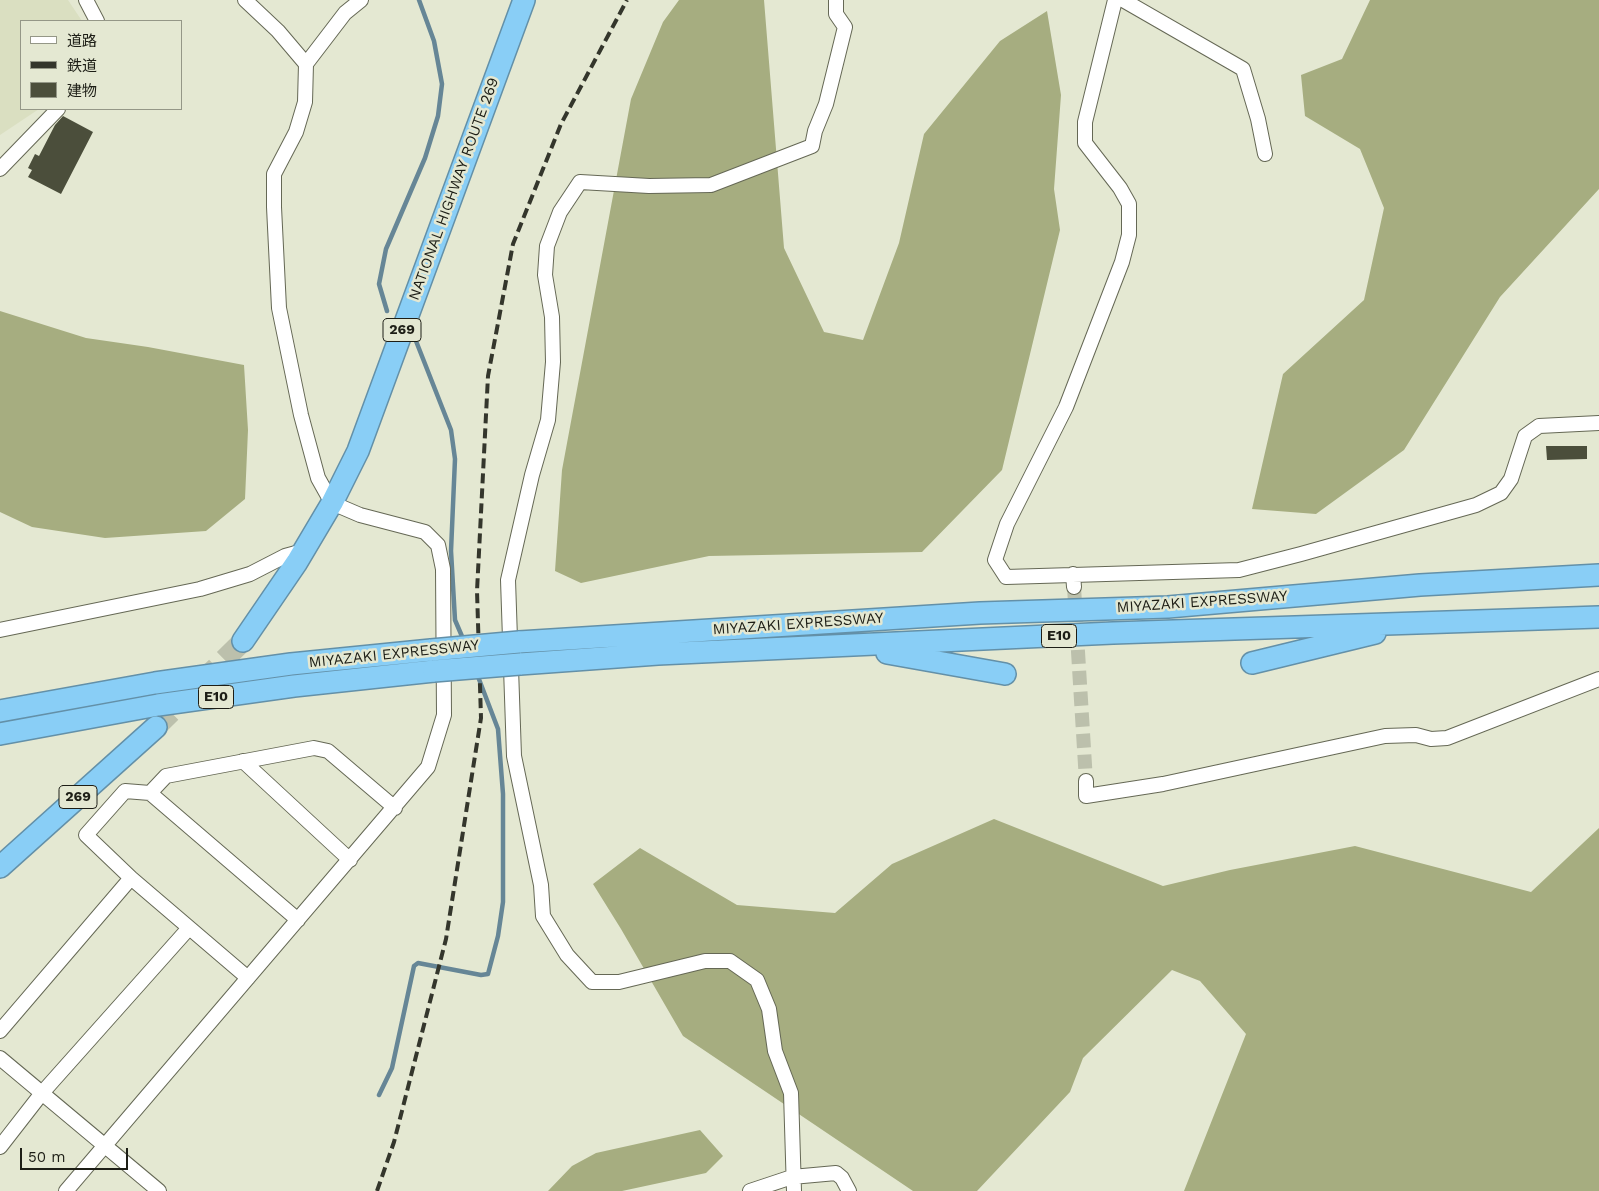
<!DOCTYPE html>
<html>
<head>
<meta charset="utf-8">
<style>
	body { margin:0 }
	#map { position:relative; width:1599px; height:1191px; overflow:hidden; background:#e4e8d2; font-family:"Work Sans","Noto Sans JP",sans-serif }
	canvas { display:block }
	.legend { position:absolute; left:20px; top:20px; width:162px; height:90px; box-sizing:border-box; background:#e4e8d2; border:1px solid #949787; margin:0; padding:6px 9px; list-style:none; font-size:15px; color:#1d1e16 }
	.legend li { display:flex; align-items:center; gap:10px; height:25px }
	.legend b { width:25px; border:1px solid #949787 }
	.scale { position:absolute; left:20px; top:1148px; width:108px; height:22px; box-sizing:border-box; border:2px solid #1d1e16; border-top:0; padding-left:6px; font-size:15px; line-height:18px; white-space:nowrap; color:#1d1e16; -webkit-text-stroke:4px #e4e8d2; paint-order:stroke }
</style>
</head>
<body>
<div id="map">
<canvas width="1599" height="1191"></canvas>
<ul class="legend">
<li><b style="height:6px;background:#fff"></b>道路</li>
<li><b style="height:6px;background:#34362c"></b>鉄道</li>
<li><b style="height:14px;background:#4b4e3b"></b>建物</li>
</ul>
<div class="scale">50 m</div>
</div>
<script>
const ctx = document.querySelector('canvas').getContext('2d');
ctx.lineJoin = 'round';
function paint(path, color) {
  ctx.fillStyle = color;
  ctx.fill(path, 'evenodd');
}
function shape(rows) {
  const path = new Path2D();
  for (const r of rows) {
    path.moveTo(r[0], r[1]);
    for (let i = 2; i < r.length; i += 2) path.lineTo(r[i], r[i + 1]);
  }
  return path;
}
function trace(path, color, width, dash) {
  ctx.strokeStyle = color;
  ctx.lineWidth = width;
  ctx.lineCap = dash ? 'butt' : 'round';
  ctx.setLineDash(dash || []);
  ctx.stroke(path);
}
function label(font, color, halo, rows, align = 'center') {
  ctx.font = font + ' "Work Sans",sans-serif';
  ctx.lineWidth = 5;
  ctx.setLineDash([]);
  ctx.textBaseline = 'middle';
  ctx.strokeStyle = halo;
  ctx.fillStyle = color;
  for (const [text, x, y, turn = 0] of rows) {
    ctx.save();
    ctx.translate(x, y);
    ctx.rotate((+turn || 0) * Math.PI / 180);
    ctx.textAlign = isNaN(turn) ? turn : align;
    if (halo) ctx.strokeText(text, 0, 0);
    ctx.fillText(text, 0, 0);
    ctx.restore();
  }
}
const built = shape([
	[0,0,68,0,82,21,21,21,21,109,39,109,0,135]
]);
const forest = shape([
	[679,0,764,0,784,248,824,332,863,340,899,243,924,134,1000,41,1047,11,1061,95,1054,189,1060,230,1002,470,922,552,709,556,581,583,555,571,562,470,631,99,663,22],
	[1370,0,1599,0,1599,189,1500,297,1404,450,1316,514,1252,509,1283,374,1364,300,1384,208,1360,149,1305,116,1301,75,1342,59],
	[0,311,86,338,148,347,244,365,248,430,245,499,206,531,105,538,32,527,0,512],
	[994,819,1163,886,1230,870,1355,846,1531,892,1599,828,1599,1191,1184,1191,1246,1034,1200,981,1172,970,1083,1058,1070,1092,977,1191,913,1191,683,1036,621,929,593,884,640,848,737,905,835,913,892,864],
	[700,1130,723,1156,706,1173,622,1191,548,1191,572,1166,596,1153]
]);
const stream = shape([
	[387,311,379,284,386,249,425,158,438,116,442,84,434,41,419,0],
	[416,341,451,430,455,459,451,551,455,620,464,641],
	[379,1095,392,1068,414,966,418,963,481,975,488,974,498,936,503,902,503,794,498,729,477,674]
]);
const building = shape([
	[63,116,93,132,61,194,28,177,32,170,28,168,35,154,39,156,55,125],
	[1546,446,1587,446,1587,459,1547,460]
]);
const minorTunnel = shape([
	[1074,587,1086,781]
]);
const highwayTunnel = shape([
	[156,727,243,641]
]);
const minor = shape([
	[86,0,97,21],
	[1115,0,1085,122,1085,143,1120,188,1129,204,1129,235,1122,262,1066,407,1007,524,995,560,1006,577,1239,570,1301,554,1476,505,1501,493,1511,479,1525,436,1539,426,1599,423],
	[1123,0,1243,69,1258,119,1265,154],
	[306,64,345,13,361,0],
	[0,169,58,109],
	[1073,574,1074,587],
	[0,630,200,589,250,574,285,556,303,551],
	[243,761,350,860],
	[1086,781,1086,796,1163,784,1385,736,1416,735,1431,739,1447,738,1599,679],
	[150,793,298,920],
	[248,978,131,878,86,835,125,791,150,793,166,776,314,748,328,751,395,808],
	[0,1031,131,878],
	[0,1058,159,1191],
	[0,1147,42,1093,189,928],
	[66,1191,428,767,444,715,443,569,438,545,425,532,360,515,332,503,318,478,301,415,279,308,274,207,274,174,296,132,305,102,306,64,278,31,245,0],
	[750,1191,792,1177,836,1173,842,1178,849,1191],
	[794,1191,791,1093,775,1051,769,1009,757,980,730,961,705,961,619,982,592,982,567,955,543,916,541,885,514,756,508,580,532,475,548,420,553,362,552,317,545,275,547,246,560,212,580,182,649,186,711,185,812,146,815,131,826,104,845,27,836,14,836,0]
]);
const highway = shape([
	[243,641,297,562,332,503,358,451,524,0],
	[519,642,980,613,1168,607,1420,585,1599,575],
	[887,653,1005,674],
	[1252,663,1375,633],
	[520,664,658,654,1113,633,1599,617],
	[0,711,155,683,291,664,431,650],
	[0,734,158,705,294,686,434,671],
	[0,867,156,727]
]);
const rail = shape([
	[377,1191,394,1142,446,939,481,718,477,591,488,376,513,244,561,124,627,0]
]);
const highwayBridge = shape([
	[431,650,519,642],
	[434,671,520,664]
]);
const shields = [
	[402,330,38],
	[1059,636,35],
	[216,697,35],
	[78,797,38]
];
const shieldNames = [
	["269",402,330],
	["E10",1059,636],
	["E10",216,697],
	["269",78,797]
];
const streetNames = [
	["NATIONAL HIGHWAY ROUTE 269",454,189,-70],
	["MIYAZAKI EXPRESSWAY",1202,602,-4],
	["MIYAZAKI EXPRESSWAY",798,624,-4],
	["MIYAZAKI EXPRESSWAY",394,654,-6]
];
paint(built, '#dadfc1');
paint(forest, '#a6ad80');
trace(stream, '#668696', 4.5);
paint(building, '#4b4e3b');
trace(minorTunnel, '#bcc0ac', 14, [14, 7]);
trace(highwayTunnel, '#bcc0ac', 21, [21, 11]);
trace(minor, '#656855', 16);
trace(highway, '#6390a8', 24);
trace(minor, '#fff', 14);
trace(highway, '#89cef6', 21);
trace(rail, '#34362c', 4, [10, 5]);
trace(highwayBridge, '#6390a8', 24, []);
trace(highwayBridge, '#89cef6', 21);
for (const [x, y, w] of shields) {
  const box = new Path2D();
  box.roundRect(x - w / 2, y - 11.5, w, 23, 4);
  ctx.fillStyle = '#e4e8d2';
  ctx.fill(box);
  trace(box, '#1d1e16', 1);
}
label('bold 14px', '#1d1e16', null, shieldNames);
label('15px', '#1d1e16', '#e4e8d2', streetNames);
</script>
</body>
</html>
